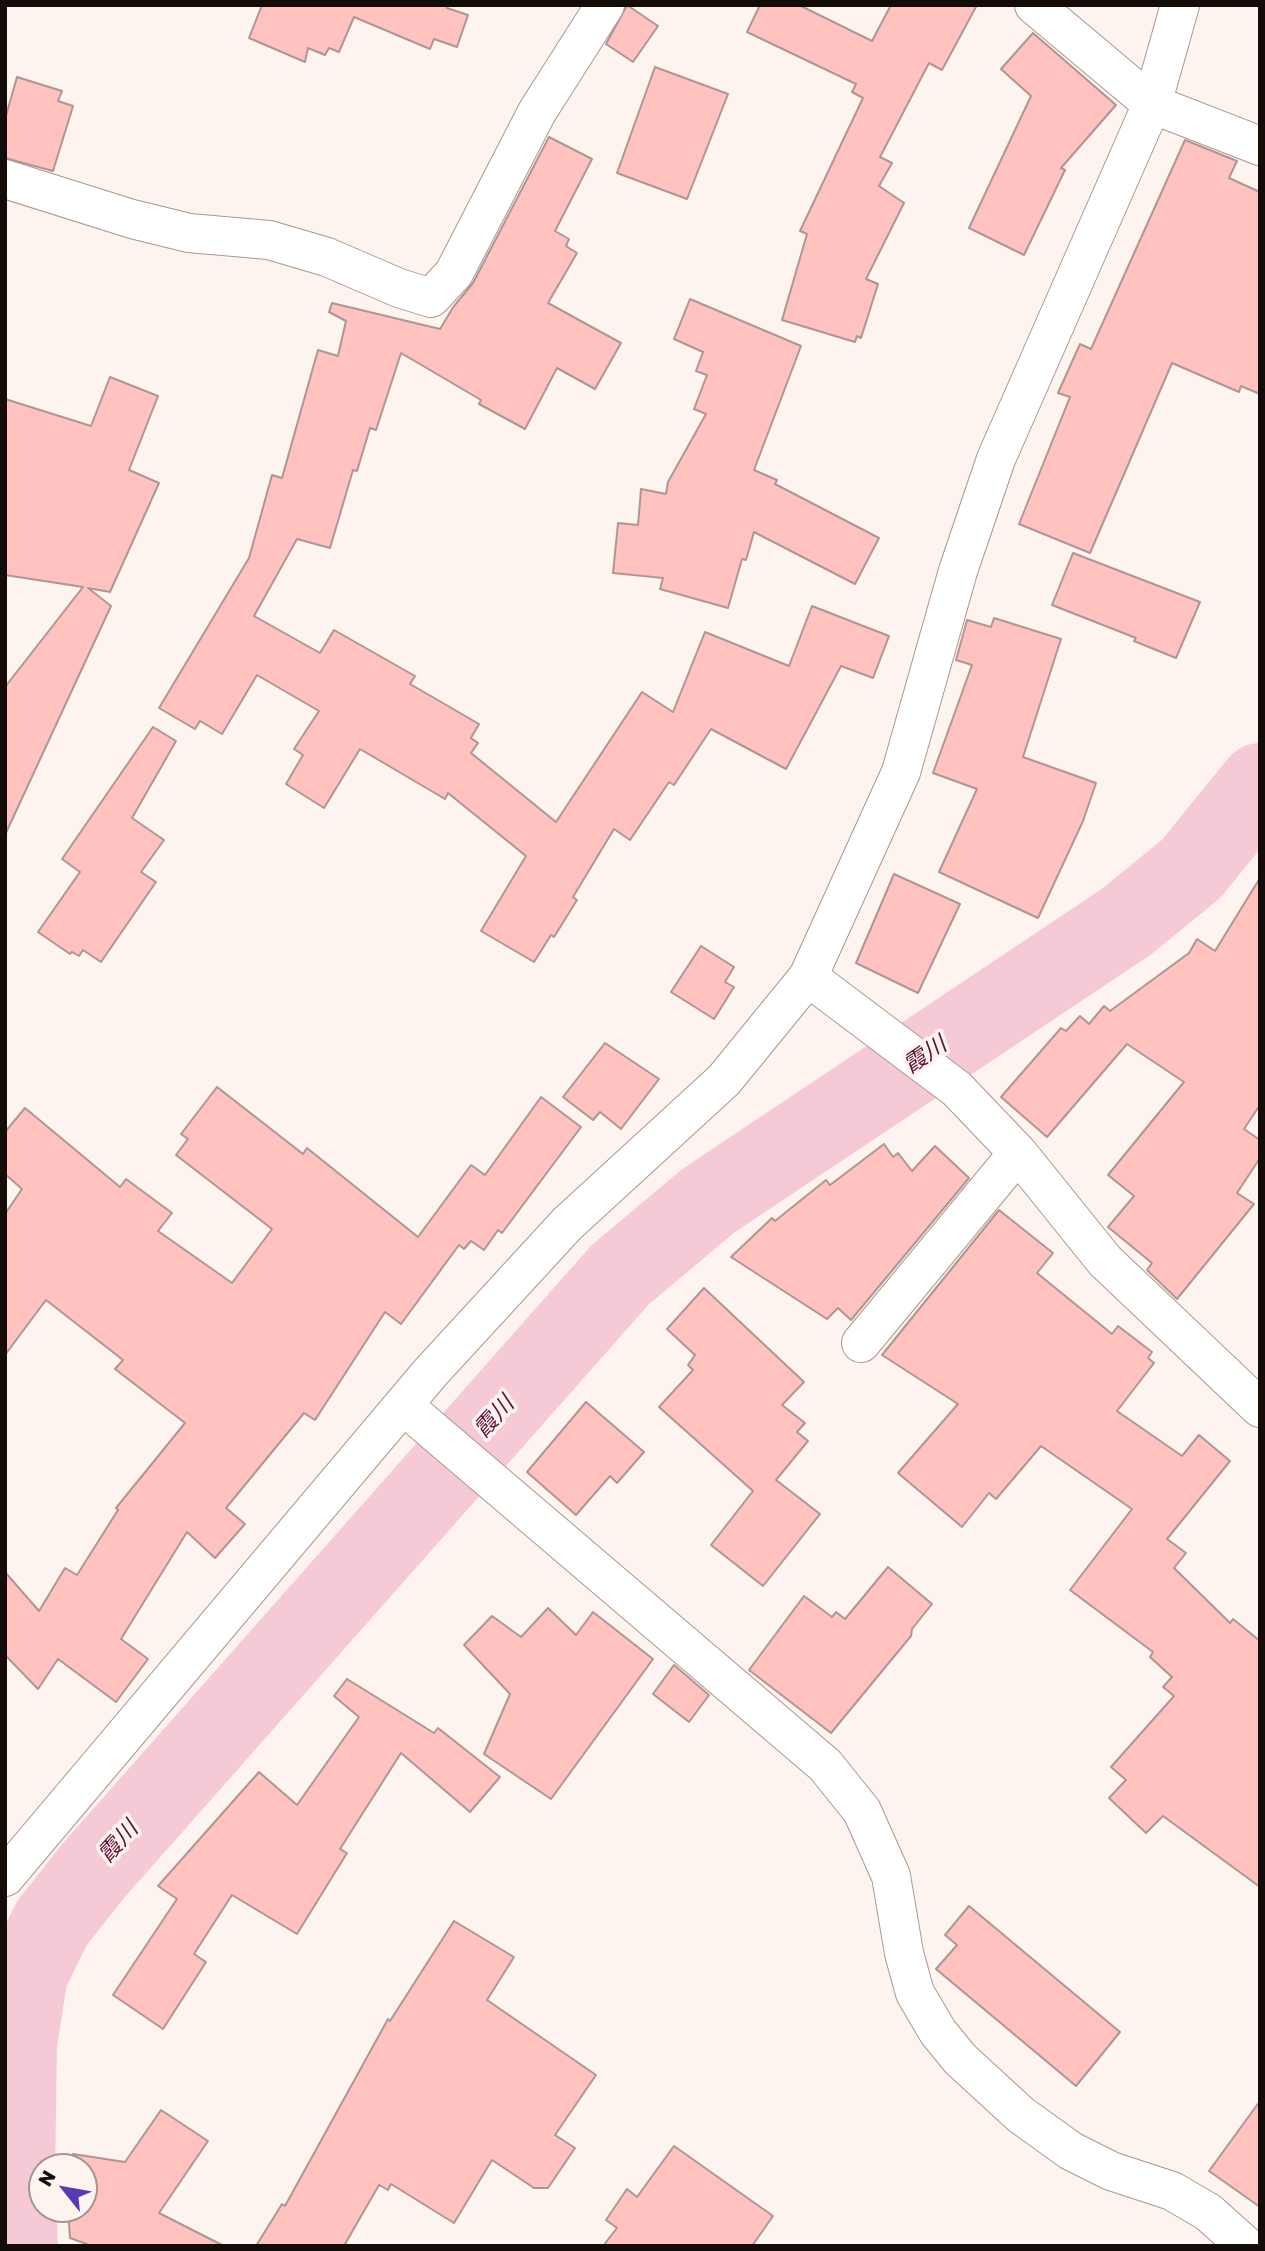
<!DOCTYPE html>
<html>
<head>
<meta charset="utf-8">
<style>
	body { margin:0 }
	#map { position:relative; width:1265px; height:2251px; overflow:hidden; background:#fdf4ef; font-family:"Golos Text",sans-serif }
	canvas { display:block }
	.frame { position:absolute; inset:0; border:7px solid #140c09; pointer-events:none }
	.north { position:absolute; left:28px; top:2153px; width:70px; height:70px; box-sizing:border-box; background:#fdf4ef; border:2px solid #a09793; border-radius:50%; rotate:301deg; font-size:19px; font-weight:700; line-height:28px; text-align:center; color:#140c09 }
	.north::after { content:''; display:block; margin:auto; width:24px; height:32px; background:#563cb4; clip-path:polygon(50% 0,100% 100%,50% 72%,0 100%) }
</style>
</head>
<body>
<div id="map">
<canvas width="1265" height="2251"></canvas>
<div class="frame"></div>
<div class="north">N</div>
</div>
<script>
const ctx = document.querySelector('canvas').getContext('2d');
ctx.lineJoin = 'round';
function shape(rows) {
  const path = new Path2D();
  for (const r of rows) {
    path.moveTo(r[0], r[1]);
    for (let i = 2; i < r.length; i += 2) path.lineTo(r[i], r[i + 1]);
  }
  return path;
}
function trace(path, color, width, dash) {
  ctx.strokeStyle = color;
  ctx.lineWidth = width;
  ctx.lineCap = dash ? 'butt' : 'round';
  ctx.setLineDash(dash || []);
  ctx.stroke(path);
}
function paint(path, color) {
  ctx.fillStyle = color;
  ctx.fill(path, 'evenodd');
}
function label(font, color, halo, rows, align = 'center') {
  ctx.font = font + ' "Golos Text","Noto Sans JP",sans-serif';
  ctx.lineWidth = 7;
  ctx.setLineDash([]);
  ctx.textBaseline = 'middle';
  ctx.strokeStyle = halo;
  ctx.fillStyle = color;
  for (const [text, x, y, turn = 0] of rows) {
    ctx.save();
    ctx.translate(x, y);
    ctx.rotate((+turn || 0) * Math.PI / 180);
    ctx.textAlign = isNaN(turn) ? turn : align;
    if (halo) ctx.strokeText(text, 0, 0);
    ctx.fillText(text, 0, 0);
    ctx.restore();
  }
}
const river = shape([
	[17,2246,14,2181,16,2043,27,1974,52,1923,94,1870,620,1275,708,1201,1126,922,1191,869,1260,784]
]);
const building = shape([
	[262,5,448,5,447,8,468,15,457,47,434,39,430,49,354,17,339,52,329,48,325,55,308,48,305,62,249,38,262,5],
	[627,5,658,26,633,62,606,44,627,5],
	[760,5,799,5,872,41,891,5,977,5,942,70,929,63,880,157,892,163,879,186,904,203,866,279,878,284,861,338,857,336,855,342,782,320,807,234,800,231,863,98,852,92,856,84,747,32,760,5],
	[1033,33,1116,105,1061,168,1065,170,1024,255,969,228,1031,96,1001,69,1033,33],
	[655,67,728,94,687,199,617,173,655,67],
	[17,77,62,91,58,101,73,106,53,171,5,158,5,119,17,77],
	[549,137,592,159,555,231,569,239,566,246,577,253,548,303,621,343,595,389,557,368,525,429,479,404,481,400,401,353,376,430,370,428,357,471,353,470,330,548,297,539,254,616,320,653,334,630,415,676,410,684,479,724,471,738,478,743,471,753,556,822,642,692,673,712,705,632,789,666,812,606,889,636,873,678,841,666,786,769,711,729,674,785,669,782,630,840,614,829,573,897,577,900,554,937,551,935,534,962,481,931,526,856,448,793,445,799,360,749,324,808,286,784,303,755,294,749,319,711,257,675,222,734,200,721,195,729,159,708,249,558,272,475,282,478,318,350,338,356,346,321,329,312,332,303,440,329,454,306,473,283,549,137],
	[1185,140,1237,161,1229,178,1260,192,1260,394,1241,386,1239,392,1172,363,1090,553,1019,524,1070,397,1058,393,1080,344,1091,349,1185,140],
	[690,299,801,346,754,470,777,480,775,484,879,538,855,584,754,532,746,560,742,559,728,608,660,589,663,578,613,573,618,523,638,525,641,489,666,494,668,482,706,414,694,409,707,375,696,371,703,352,674,339,690,299],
	[110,377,158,396,129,470,159,483,110,592,88,588,111,606,5,835,5,687,83,587,5,575,5,399,91,426,110,377],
	[1073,553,1200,602,1176,658,1134,641,1136,638,1052,605,1073,553],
	[994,618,1061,639,1023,757,1096,783,1083,821,1038,918,939,872,977,789,933,773,972,665,956,660,967,620,991,627,994,618],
	[153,727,176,741,132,818,164,840,141,872,156,882,101,962,83,950,79,956,72,952,70,954,38,932,80,872,62,859,153,727],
	[894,874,960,904,918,993,856,963,894,874],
	[1260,878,1260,1105,1244,1129,1260,1140,1260,1158,1237,1193,1254,1204,1177,1299,1147,1270,1152,1263,1108,1227,1134,1196,1108,1175,1184,1082,1127,1044,1047,1137,1001,1097,1061,1028,1066,1031,1080,1016,1089,1024,1104,1006,1110,1011,1189,953,1197,939,1215,951,1260,878],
	[701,946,734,967,725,982,734,987,714,1019,671,992,701,946],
	[605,1043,659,1079,621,1129,600,1112,593,1120,563,1097,605,1043],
	[217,1087,303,1154,307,1148,418,1237,471,1165,485,1175,541,1097,581,1127,502,1233,498,1230,484,1250,471,1241,464,1249,459,1245,401,1324,385,1312,315,1420,304,1413,226,1508,245,1524,215,1558,187,1532,121,1639,148,1659,116,1702,58,1659,38,1689,5,1655,5,1572,39,1611,65,1568,77,1575,118,1510,116,1508,185,1423,115,1369,123,1360,46,1300,5,1355,5,1214,22,1189,5,1174,5,1132,25,1108,120,1187,126,1179,172,1213,158,1231,232,1283,272,1229,176,1155,188,1139,181,1134,217,1087],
	[884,1144,893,1157,898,1153,912,1171,935,1146,969,1178,851,1320,838,1308,827,1319,731,1257,772,1218,775,1221,826,1180,830,1185,884,1144],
	[999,1210,1053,1253,1037,1273,1112,1334,1118,1326,1152,1352,1148,1358,1154,1363,1117,1411,1182,1456,1199,1435,1230,1461,1167,1539,1186,1553,1174,1568,1230,1623,1233,1619,1260,1641,1260,1887,1163,1816,1146,1833,1109,1798,1126,1780,1111,1767,1174,1696,1163,1687,1172,1677,1150,1657,1153,1652,1070,1590,1132,1509,1041,1446,996,1499,989,1493,962,1527,898,1473,958,1404,882,1355,999,1210],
	[704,1288,804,1382,782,1405,805,1423,797,1432,808,1441,776,1480,820,1514,763,1586,711,1545,753,1491,659,1407,693,1370,688,1365,695,1355,667,1329,704,1288],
	[586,1402,644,1452,617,1483,610,1476,576,1515,527,1472,586,1402],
	[888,1567,932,1604,912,1629,911,1636,831,1733,749,1670,804,1596,832,1617,836,1612,845,1619,888,1567],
	[548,1608,576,1635,593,1612,653,1659,551,1799,484,1754,510,1694,464,1645,492,1616,521,1637,548,1608],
	[674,1665,709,1695,689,1722,653,1694,674,1665],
	[347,1679,434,1733,438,1728,500,1777,470,1812,401,1753,340,1849,347,1853,297,1934,232,1895,194,1954,206,1962,163,2029,113,1995,177,1899,158,1886,259,1772,297,1805,359,1717,334,1696,347,1679],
	[969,1906,1120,2032,1076,2086,936,1969,957,1945,945,1935,969,1906],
	[454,1921,514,1957,487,2000,596,2075,555,2135,575,2148,548,2188,534,2188,492,2160,454,2223,391,2184,388,2190,379,2185,345,2244,349,2246,256,2246,282,2204,285,2206,388,2019,390,2021,454,1921],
	[1260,2101,1260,2207,1209,2171,1260,2101],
	[161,2110,208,2141,159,2213,224,2246,92,2246,70,2238,68,2209,84,2209,84,2167,71,2167,73,2154,125,2162,161,2110],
	[674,2146,773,2216,752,2246,603,2246,617,2228,606,2220,627,2189,637,2197,674,2146]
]);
const minor = shape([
	[1034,5,1152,104,1260,146],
	[1180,5,1152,104,996,459,958,571,901,772,808,977,957,1089,1018,1153,1105,1261,1260,1408],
	[5,179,132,219,189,233,269,240,327,257,399,288,431,298,454,273,537,112,605,5],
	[861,1343,1018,1153],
	[404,1406,825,1765,862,1811,891,1876,904,1953,915,1993,938,2032,960,2059,1021,2115,1071,2151,1111,2171,1172,2191,1208,2212,1246,2246]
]);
const tertiary = shape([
	[5,1877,430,1373,567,1224,724,1080,808,977]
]);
const waterNames = [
	["霞川",925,1055,-34],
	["霞川",494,1417,-48],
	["霞川",118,1842,-48]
];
trace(river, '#f6c9d6', 82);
paint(building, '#ffc2be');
trace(building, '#ae9694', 2);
trace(minor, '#ac978d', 40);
trace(tertiary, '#ac978d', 40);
trace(minor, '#fff', 38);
trace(tertiary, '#fff', 38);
label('italic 23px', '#610f34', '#fdf4ef', waterNames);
</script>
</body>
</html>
